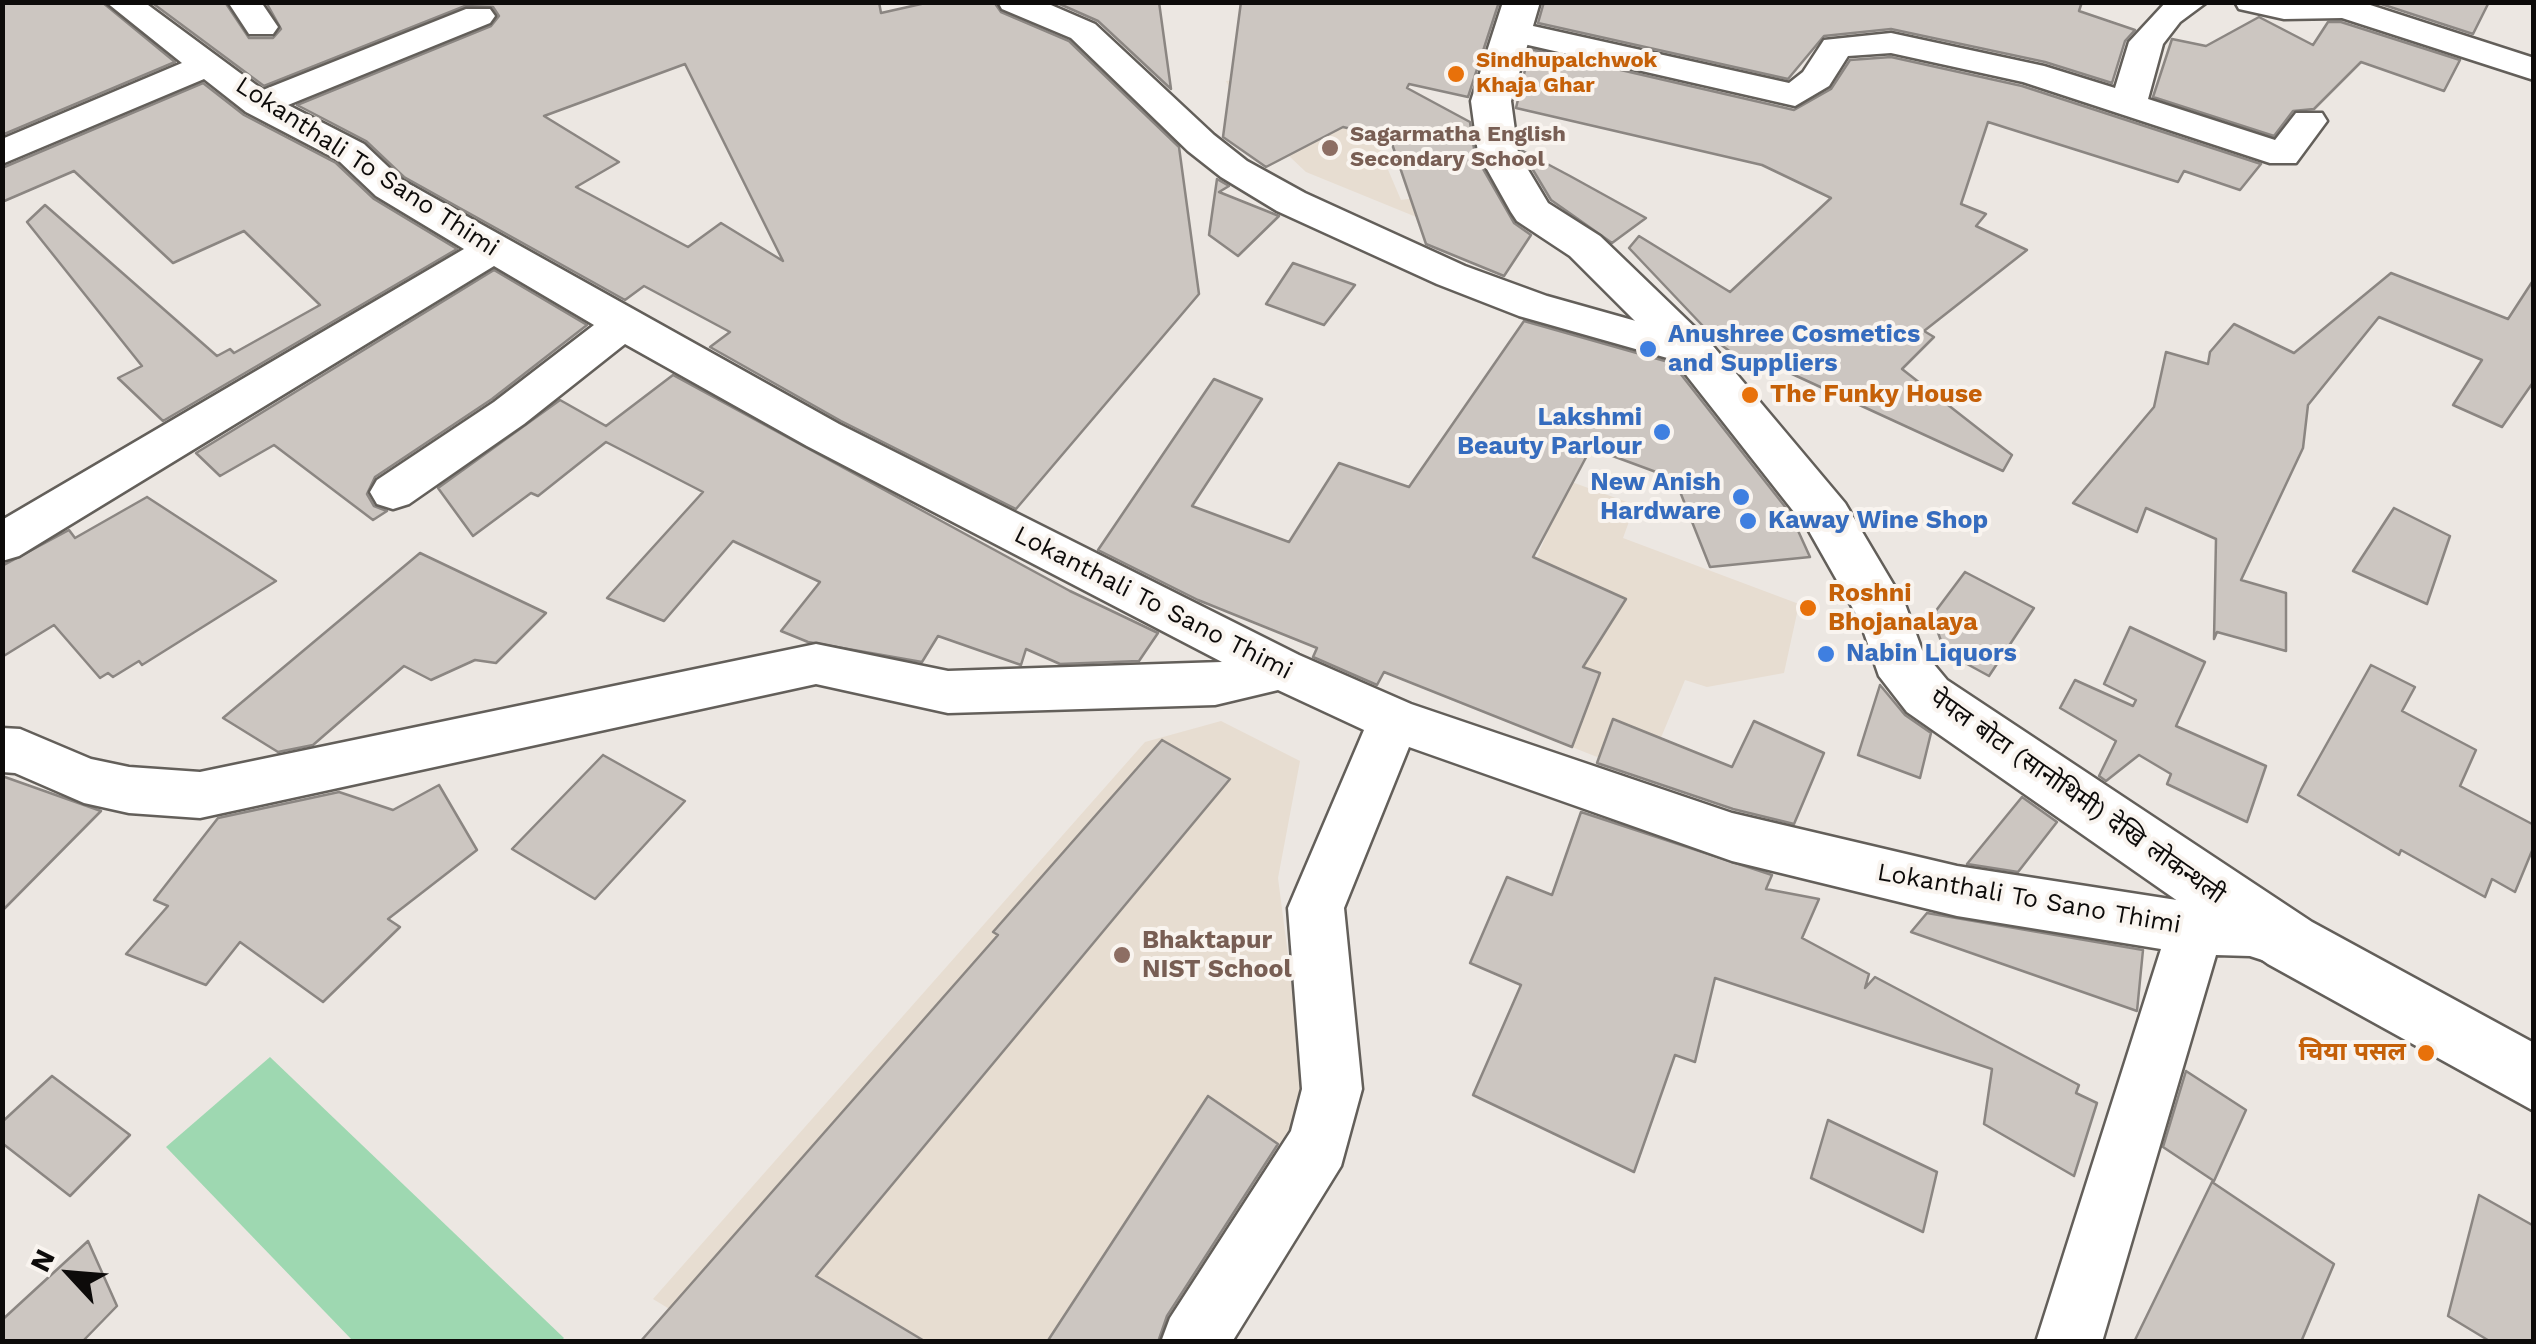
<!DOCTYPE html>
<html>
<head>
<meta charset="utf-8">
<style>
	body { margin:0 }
	#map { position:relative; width:2536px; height:1344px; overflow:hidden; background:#ece7e2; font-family:"Work Sans",sans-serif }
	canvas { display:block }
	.frame { position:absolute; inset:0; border:5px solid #0d0b0a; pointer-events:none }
	.north { position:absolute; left:20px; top:1224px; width:100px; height:100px; -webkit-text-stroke:8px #f9f4ef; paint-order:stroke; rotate:296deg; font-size:28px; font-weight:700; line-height:40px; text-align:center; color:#0d0b0a }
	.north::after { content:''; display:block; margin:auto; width:35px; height:45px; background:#0d0b0a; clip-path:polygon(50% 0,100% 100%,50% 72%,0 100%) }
</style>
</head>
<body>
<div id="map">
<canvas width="2536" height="1344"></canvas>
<div class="frame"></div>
<div class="north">N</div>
</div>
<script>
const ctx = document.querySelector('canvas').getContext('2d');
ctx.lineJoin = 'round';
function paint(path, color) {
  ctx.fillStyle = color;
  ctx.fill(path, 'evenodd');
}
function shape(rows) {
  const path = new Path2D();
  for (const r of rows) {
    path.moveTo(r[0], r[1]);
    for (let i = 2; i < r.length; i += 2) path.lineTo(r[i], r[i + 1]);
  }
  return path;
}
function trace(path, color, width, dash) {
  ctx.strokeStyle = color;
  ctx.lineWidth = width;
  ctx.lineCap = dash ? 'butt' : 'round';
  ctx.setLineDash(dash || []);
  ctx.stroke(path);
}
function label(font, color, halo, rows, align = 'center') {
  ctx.font = font + ' "Work Sans","Noto Sans Devanagari",sans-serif';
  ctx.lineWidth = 8;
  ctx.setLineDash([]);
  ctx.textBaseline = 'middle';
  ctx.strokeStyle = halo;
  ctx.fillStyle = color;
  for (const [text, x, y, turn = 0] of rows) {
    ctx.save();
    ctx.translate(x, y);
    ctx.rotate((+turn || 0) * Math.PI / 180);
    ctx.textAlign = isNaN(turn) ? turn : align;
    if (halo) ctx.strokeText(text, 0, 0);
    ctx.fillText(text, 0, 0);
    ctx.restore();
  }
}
const built = shape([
	[1287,73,1381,95,1360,131,1389,145,1380,151,1401,200,1431,196,1431,223,1306,172,1240,110,1226,81],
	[1569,481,1635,505,1623,538,1799,604,1784,673,1707,687,1685,680,1645,776,1408,682,1520,598],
	[1221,721,1300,761,1278,878,1298,1032,1313,1090,1159,1341,722,1341,653,1299,1145,742]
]);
const green = shape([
	[270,1057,564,1338,561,1341,353,1341,166,1147]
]);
const building = shape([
	[2,2,102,2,175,62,2,135,2,2],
	[151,2,225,2,249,38,273,38,281,29,266,2,879,2,881,13,930,2,994,2,1001,12,1069,41,1179,147,1199,294,1016,509,841,421,710,347,730,332,644,286,625,300,404,177,366,141,297,105,491,26,499,16,493,7,465,6,264,86,151,2],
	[685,64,783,261,721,223,688,247,576,187,619,162,544,116,685,64],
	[1055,2,1159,2,1171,89,1098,21,1055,2],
	[1241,2,1499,2,1468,97,1409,84,1407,88,1470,122,1475,155,1514,223,1531,235,1504,276,1426,244,1390,138,1343,127,1266,167,1223,137,1241,2],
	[1544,2,2082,2,2079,11,2135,30,2125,41,2112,83,2045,62,1891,29,1824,36,1788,79,1538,23,1544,2],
	[2375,2,2489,2,2473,34,2375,2],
	[2259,17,2313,45,2328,22,2341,22,2460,60,2444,91,2361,62,2314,109,2293,111,2274,136,2153,97,2172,39,2206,46,2259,17],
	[1530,49,1794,110,1831,89,1850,60,1891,57,2022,86,2261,164,2240,190,2184,171,2178,182,1988,122,1961,204,1986,214,1976,226,2027,250,1924,331,1934,337,1902,369,2012,455,2003,471,1766,362,1760,374,1720,344,1629,248,1639,236,1730,292,1831,198,1762,165,1516,108,1530,49],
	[203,83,244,115,336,163,374,199,457,249,163,421,118,378,142,366,27,222,45,205,217,356,230,349,234,353,320,305,244,231,173,263,74,171,2,202,2,168,203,83],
	[1521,150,1570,176,1646,218,1612,243,1551,200,1521,150],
	[1217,179,1229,186,1219,192,1279,216,1238,256,1209,235,1217,179],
	[1293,263,1355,285,1324,325,1266,304,1293,263],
	[494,270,587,325,492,399,375,477,367,494,374,506,387,511,373,520,274,445,220,476,196,453,494,270],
	[2391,273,2508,319,2534,279,2534,381,2502,427,2453,405,2482,360,2379,317,2308,405,2303,448,2241,580,2286,593,2286,651,2217,632,2214,639,2216,539,2146,508,2137,532,2073,503,2154,407,2166,352,2208,364,2210,352,2234,324,2294,353,2391,273],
	[1524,321,1672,363,1790,513,1810,557,1710,567,1675,479,1591,448,1533,557,1626,599,1583,667,1600,673,1572,747,1384,672,1377,685,1313,657,1317,648,1198,600,1098,550,1214,379,1262,399,1192,506,1289,542,1339,463,1409,487,1524,321],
	[673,375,1070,591,1158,633,1139,661,1060,664,1026,649,1021,665,938,636,922,662,808,642,781,631,820,582,733,541,664,621,607,598,703,492,606,442,538,496,531,493,473,536,438,488,560,400,606,426,673,375],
	[147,497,276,581,142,665,139,661,113,677,108,673,100,678,54,625,2,657,2,566,69,530,75,538,147,497],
	[2394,508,2450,536,2427,604,2353,571,2394,508],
	[420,553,546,613,496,663,475,660,431,680,404,666,313,745,278,752,223,718,420,553],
	[1965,572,2034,608,1989,676,1945,652,1932,616,1965,572],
	[2130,627,2205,662,2176,726,2266,766,2247,822,2167,784,2171,774,2139,755,2106,781,2099,776,2116,741,2060,708,2075,680,2133,706,2136,700,2104,684,2130,627],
	[2371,665,2415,687,2402,711,2476,750,2460,786,2534,825,2534,846,2515,892,2492,879,2485,897,2401,850,2399,855,2298,795,2371,665],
	[1880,685,1905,715,1931,733,1920,778,1858,755,1880,685],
	[1613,719,1732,767,1754,721,1824,753,1794,824,1733,809,1597,763,1613,719],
	[1162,740,1230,779,816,1276,926,1342,640,1342,998,935,993,932,1162,740],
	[603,755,685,801,595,899,512,849,603,755],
	[2,776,101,811,2,911,2,776],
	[439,785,477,850,388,919,400,927,323,1002,240,942,206,985,126,954,168,906,154,900,218,818,339,792,393,810,439,785],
	[2022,797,2057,822,2018,872,1967,864,2022,797],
	[1581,812,1772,875,1766,889,1819,899,1802,938,1869,974,1865,988,1875,977,2079,1085,2076,1093,2097,1103,2074,1176,1984,1124,1992,1069,1715,978,1695,1062,1675,1055,1634,1172,1473,1095,1521,985,1470,963,1507,877,1552,895,1581,812],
	[1927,913,2143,950,2137,1011,1911,932,1927,913],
	[2186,1071,2246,1110,2214,1181,2163,1147,2186,1071],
	[52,1076,130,1135,70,1196,2,1143,2,1122,52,1076],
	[1208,1096,1278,1144,1167,1316,1158,1342,1047,1342,1208,1096],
	[1828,1120,1937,1172,1923,1232,1811,1178,1828,1120],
	[2212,1182,2334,1264,2301,1342,2134,1342,2212,1182],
	[2479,1195,2534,1226,2534,1342,2491,1342,2448,1316,2479,1195],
	[88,1241,117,1306,82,1342,2,1342,2,1320,88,1241]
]);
const street = shape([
	[106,2,144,2,263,90,466,9,490,9,495,16,490,23,288,105,364,144,402,180,839,424,1299,655,1411,704,1732,813,1957,866,2196,903,2250,904,2304,922,2312,941,2304,960,2284,967,2250,956,2216,955,2102,1342,2036,1342,2161,949,1957,916,1732,861,1409,747,1344,908,1362,1089,1341,1166,1232,1342,1161,1342,1170,1318,1291,1131,1302,1089,1288,908,1364,730,1278,690,1215,705,948,713,816,684,200,818,129,813,84,803,15,773,2,772,2,728,20,729,91,759,129,767,200,772,816,644,948,671,1222,662,807,446,625,344,524,424,409,504,393,509,377,504,370,492,377,480,494,402,594,325,494,266,19,556,2,561,2,520,464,249,376,196,338,160,246,112,204,79,2,164,2,139,182,63,106,2],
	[228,2,261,2,278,27,273,34,249,34,228,2],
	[998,2,1044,2,1095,24,1214,135,1247,161,1305,193,1465,266,1547,296,1707,341,1713,351,1707,361,1692,365,1519,316,1437,284,1277,211,1221,177,1188,151,1071,38,1002,9,998,2],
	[2166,2,2207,2,2180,22,2163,44,2148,99,2275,140,2296,113,2322,113,2327,121,2296,163,2270,163,2023,82,1891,53,1848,56,1829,86,1795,106,1515,42,1503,39,1498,32,1503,25,1515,22,1789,83,1803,72,1824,40,1891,33,2044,66,2115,88,2129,42,2166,2],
	[2235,2,2361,2,2534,58,2534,80,2342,18,2284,19,2239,9,2235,2]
]);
const secondary = shape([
	[1503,2,1540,2,1511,101,1518,153,1548,203,1600,236,1708,340,1845,503,1905,604,1922,650,1947,680,2312,922,2534,1043,2534,1111,2268,964,1907,712,1879,676,1860,621,1809,531,1676,362,1570,256,1517,221,1511,212,1478,153,1471,101,1503,2]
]);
const markers = [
	[1456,74,10,"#e8710a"],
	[1330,148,10,"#8d6e63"],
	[1648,349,10,"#3f7fe0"],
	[1750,395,10,"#e8710a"],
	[1662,432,10,"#3f7fe0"],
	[1741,497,10,"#3f7fe0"],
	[1748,521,10,"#3f7fe0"],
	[1808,608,10,"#e8710a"],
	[1826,654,10,"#3f7fe0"],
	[1122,955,10,"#8d6e63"],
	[2426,1053,10,"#e8710a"]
];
const farFoodnames = [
	["Sindhupalchwok",1476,61],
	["Khaja Ghar",1476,86]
];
const farEducationnames = [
	["Sagarmatha English",1350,135],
	["Secondary School",1350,160]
];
const streetNames = [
	["Lokanthali To Sano Thimi",367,167,33],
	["Lokanthali To Sano Thimi",1153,603,27],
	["पेपल बोटा (सानोथिमी) देखि लोकन्थली",2077,797,35],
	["Lokanthali To Sano Thimi",2029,899,10]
];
const shopNames = [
	["Anushree Cosmetics",1668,335],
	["and Suppliers",1668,364],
	["Lakshmi",1642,418,"right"],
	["Beauty Parlour",1642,447,"right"],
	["New Anish",1721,483,"right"],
	["Hardware",1721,512,"right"],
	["Kaway Wine Shop",1768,521],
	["Nabin Liquors",1846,654]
];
const foodNames = [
	["The Funky House",1770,395],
	["Roshni",1828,594],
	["Bhojanalaya",1828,623],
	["चिया पसल",2406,1053,"right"]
];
const educationNames = [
	["Bhaktapur",1142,941],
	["NIST School",1142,970]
];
paint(built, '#e7ddd1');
paint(green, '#9ed8b1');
paint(building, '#ccc6c1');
trace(building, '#8b8682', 2.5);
trace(street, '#635f5a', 5);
trace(secondary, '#635f5a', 5);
paint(street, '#fff');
paint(secondary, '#fff');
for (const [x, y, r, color] of markers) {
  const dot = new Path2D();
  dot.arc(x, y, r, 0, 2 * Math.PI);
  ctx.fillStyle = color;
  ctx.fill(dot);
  trace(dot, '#f9f4ef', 4);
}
label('bold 22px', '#c56008', '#f9f4ef', farFoodnames, 'left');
label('bold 22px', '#785e54', '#f9f4ef', farEducationnames, 'left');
label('25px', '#0d0b0a', '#f9f4ef', streetNames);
label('bold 25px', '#366cbe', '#f9f4ef', shopNames, 'left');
label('bold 25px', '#c56008', '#f9f4ef', foodNames, 'left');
label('bold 25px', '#785e54', '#f9f4ef', educationNames, 'left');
</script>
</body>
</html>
